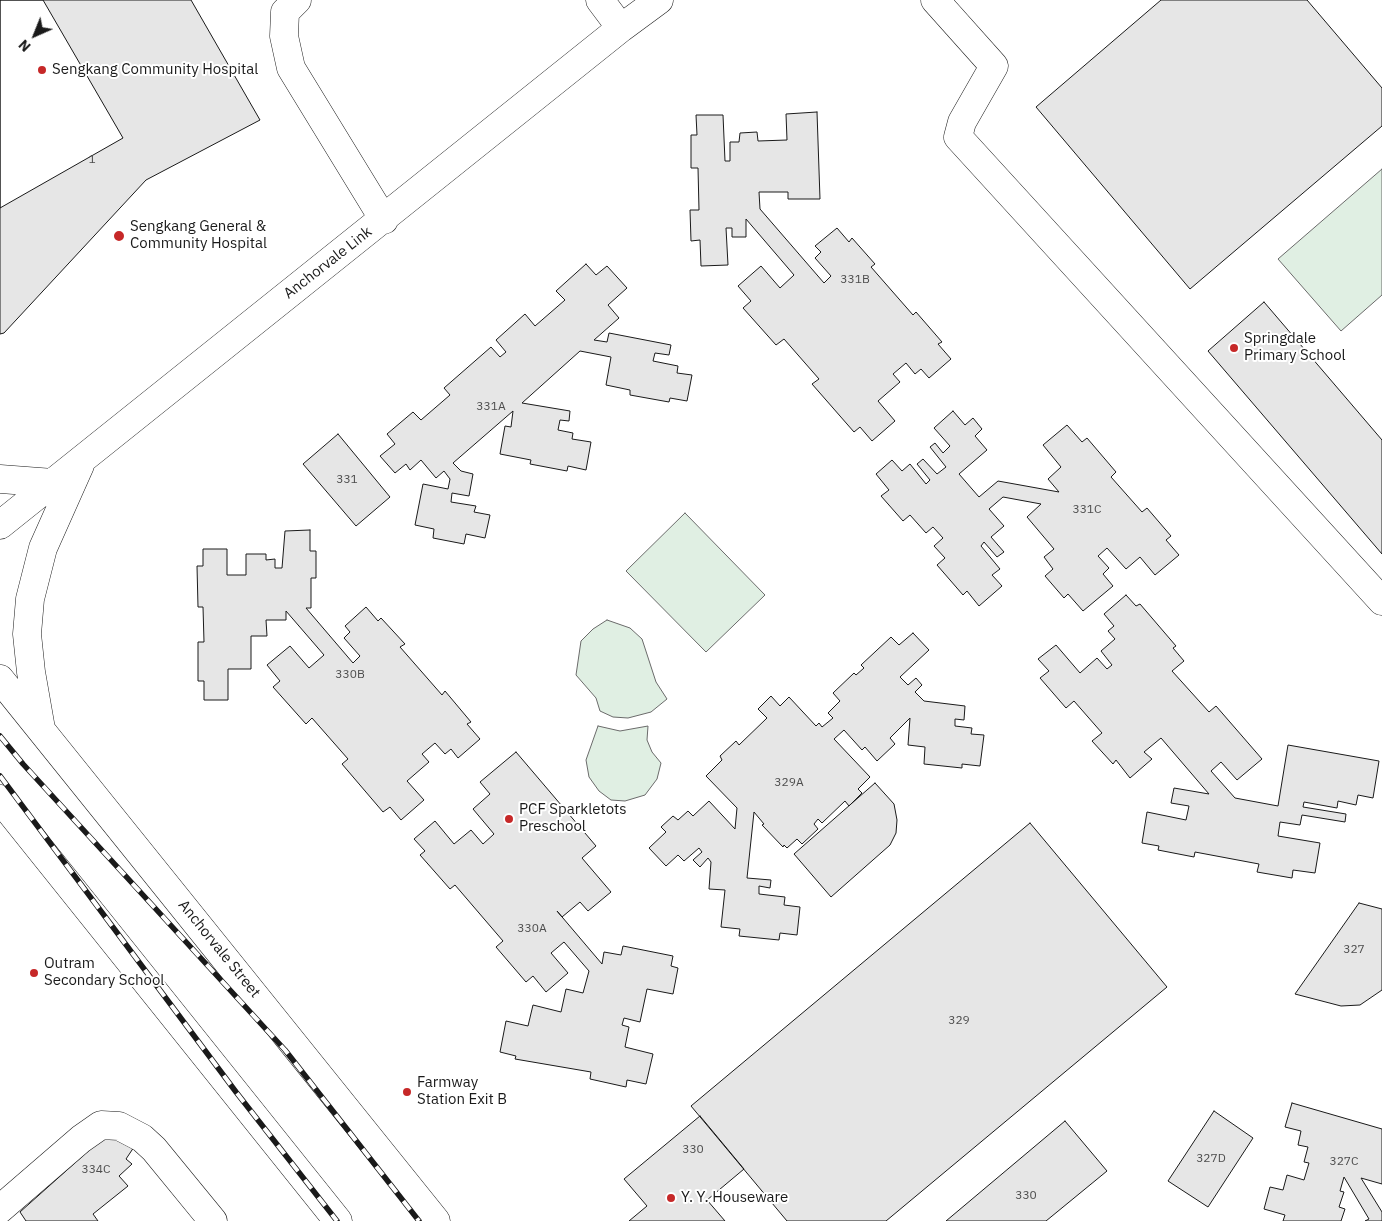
<!DOCTYPE html>
<html>
<head>
<meta charset="utf-8">
<style>
	body { margin:0 }
	#map { position:relative; width:1382px; height:1221px; overflow:hidden; background:#fff; font-family:"IBM Plex Sans",sans-serif }
	canvas { display:block }
	.north { position:absolute; left:10px; top:10px; width:50px; height:50px; -webkit-text-stroke:4px #fff; paint-order:stroke; rotate:224deg; font-size:14px; font-weight:700; line-height:20px; text-align:center; color:#1a1a1a }
	.north::after { content:''; display:block; margin:auto; width:18px; height:22px; background:#1a1a1a; clip-path:polygon(50% 0,100% 100%,50% 72%,0 100%) }
</style>
</head>
<body>
<div id="map">
<canvas width="1382" height="1221"></canvas>
<div class="north">N</div>
</div>
<script>
const ctx = document.querySelector('canvas').getContext('2d');
ctx.lineJoin = 'round';
function paint(path, color) {
  ctx.fillStyle = color;
  ctx.fill(path, 'evenodd');
}
function shape(rows) {
  const path = new Path2D();
  for (const r of rows) {
    path.moveTo(r[0], r[1]);
    for (let i = 2; i < r.length; i += 2) path.lineTo(r[i], r[i + 1]);
  }
  return path;
}
function trace(path, color, width, dash) {
  ctx.strokeStyle = color;
  ctx.lineWidth = width;
  ctx.lineCap = dash ? 'butt' : 'round';
  ctx.setLineDash(dash || []);
  ctx.stroke(path);
}
function label(font, color, halo, rows, align = 'center') {
  ctx.font = font + ' "IBM Plex Sans",sans-serif';
  ctx.lineWidth = 4;
  ctx.setLineDash([]);
  ctx.textBaseline = 'middle';
  ctx.strokeStyle = halo;
  ctx.fillStyle = color;
  for (const [text, x, y, turn = 0] of rows) {
    ctx.save();
    ctx.translate(x, y);
    ctx.rotate((+turn || 0) * Math.PI / 180);
    ctx.textAlign = isNaN(turn) ? turn : align;
    if (halo) ctx.strokeText(text, 0, 0);
    ctx.fillText(text, 0, 0);
    ctx.restore();
  }
}
const green = shape([
	[1382,169,1382,295,1341,331,1278,259,1382,169],
	[685,513,765,595,706,652,626,571,685,513],
	[607,620,630,628,642,639,656,682,667,699,651,712,628,718,613,717,600,711,596,698,576,675,581,641,593,629,607,620],
	[598,726,620,731,648,726,647,740,652,752,661,763,657,779,645,795,625,801,611,800,599,791,589,777,586,760,598,726]
]);
const building = shape([
	[0,0,191,0,260,120,146,180,4,333,0,334,0,0],
	[0,0,43,0,123,138,0,208,0,0],
	[1161,0,1307,0,1382,88,1382,126,1190,289,1036,107,1161,0],
	[817,112,820,199,788,199,788,192,759,192,760,209,824,283,831,276,815,258,821,252,815,246,837,228,849,242,852,238,875,264,871,267,913,315,916,312,942,342,938,344,951,359,929,378,921,369,915,374,906,363,893,374,900,382,878,401,895,421,872,441,860,427,854,432,812,384,819,379,784,339,776,345,743,308,751,301,738,286,761,266,780,288,794,275,746,219,746,237,732,237,732,228,726,228,728,265,701,266,700,240,691,241,690,210,699,210,698,168,691,168,691,135,697,135,696,115,723,115,725,161,730,161,730,142,739,142,740,133,757,132,758,141,787,140,786,114,817,112],
	[586,264,596,275,607,266,627,288,608,305,619,318,594,340,607,342,609,333,671,345,669,355,655,353,653,361,678,366,677,373,692,375,687,401,670,398,669,402,630,395,630,390,606,385,611,357,580,351,522,403,570,411,569,421,560,420,558,430,573,433,572,439,591,442,586,470,568,466,567,471,530,464,531,460,500,454,505,426,511,427,513,411,453,463,461,471,473,474,469,496,452,493,451,502,476,506,474,512,490,515,485,538,466,534,464,544,433,538,434,529,415,525,423,484,448,489,450,479,444,471,436,478,421,460,410,470,406,464,395,473,380,456,395,444,387,434,413,412,421,420,450,395,444,388,491,347,500,357,506,352,496,340,525,314,535,326,565,300,556,291,586,264],
	[1264,302,1382,440,1382,554,1208,351,1264,302],
	[953,411,965,425,973,418,982,429,975,436,987,450,959,474,979,497,998,481,1059,492,1048,479,1061,467,1043,445,1067,425,1082,442,1087,438,1116,472,1111,477,1142,512,1147,508,1171,536,1166,540,1179,555,1155,575,1140,557,1126,569,1107,548,1098,556,1109,568,1103,574,1113,586,1083,611,1068,594,1064,598,1045,576,1053,569,1044,557,1054,549,1027,517,1041,504,1003,497,989,509,1004,526,991,537,1004,552,997,557,984,542,981,546,1000,569,992,575,1002,586,979,606,967,591,963,595,937,565,945,558,934,546,943,538,933,527,926,533,910,515,903,521,881,496,889,490,876,474,892,460,902,471,910,464,926,484,930,480,917,464,923,459,937,474,946,467,930,447,935,443,943,453,950,446,934,428,953,411],
	[338,434,390,497,356,526,303,464,338,434],
	[310,530,310,551,316,551,316,578,311,578,311,608,306,608,353,663,360,656,344,638,350,632,345,626,366,607,378,621,381,618,405,644,400,647,442,695,445,691,471,722,467,724,480,739,458,758,451,749,445,754,435,743,422,754,429,762,407,781,424,800,401,820,390,807,383,812,342,764,348,759,312,718,306,724,273,687,280,681,267,665,290,646,309,668,324,655,286,611,286,620,266,620,267,636,251,636,251,669,228,669,228,700,204,700,204,681,198,681,198,642,204,642,203,607,198,607,197,566,203,566,203,549,227,549,227,575,246,575,246,554,266,554,266,560,275,559,275,568,282,568,285,531,310,530],
	[1126,595,1136,606,1140,604,1176,646,1173,648,1184,661,1172,671,1209,712,1216,706,1262,759,1237,780,1221,762,1211,771,1235,798,1278,806,1288,745,1379,761,1373,798,1358,795,1356,805,1338,801,1337,808,1304,802,1303,807,1346,814,1345,822,1302,815,1300,825,1280,822,1278,836,1320,843,1315,873,1293,870,1292,878,1257,872,1259,864,1195,852,1194,857,1158,850,1159,846,1142,843,1147,812,1186,820,1189,806,1171,803,1174,788,1209,794,1161,738,1144,752,1152,759,1130,778,1116,760,1113,764,1092,741,1102,733,1074,701,1066,708,1040,678,1049,671,1038,659,1056,645,1080,673,1097,658,1107,669,1112,665,1101,651,1115,639,1108,631,1114,626,1104,614,1126,595],
	[913,633,929,650,900,677,908,685,916,678,922,685,915,692,924,701,965,706,964,720,955,719,955,726,972,728,971,734,984,735,980,766,962,764,962,768,924,764,925,747,908,745,910,718,890,738,895,744,877,761,865,747,862,750,844,730,834,739,870,777,858,789,862,793,849,806,845,801,822,823,818,819,814,824,818,829,802,844,797,839,787,848,784,845,783,847,762,825,764,824,754,812,747,878,771,880,770,888,759,886,759,894,785,897,784,905,800,907,797,935,780,933,779,940,739,936,740,929,721,927,725,890,709,889,711,862,708,858,700,867,693,860,702,852,699,848,684,861,678,855,666,866,649,848,666,832,661,827,673,816,678,820,688,811,693,816,709,801,735,829,737,808,706,776,722,760,720,756,736,741,739,745,767,718,758,709,771,696,780,706,789,697,816,726,819,723,822,727,833,718,828,713,840,701,833,693,854,673,856,675,864,668,861,665,891,637,899,645,913,633],
	[516,752,596,846,582,858,611,892,588,911,580,902,562,917,557,911,602,964,604,952,621,955,623,946,673,956,671,966,678,968,673,994,647,989,640,1022,624,1018,622,1025,629,1027,625,1047,653,1054,646,1084,627,1080,626,1087,590,1079,591,1072,515,1059,516,1056,500,1052,506,1021,528,1026,533,1005,561,1012,566,989,583,993,589,971,564,942,551,953,568,973,546,992,533,976,526,982,496,947,503,941,455,885,450,889,420,855,425,851,414,839,435,821,454,844,471,830,483,844,494,834,473,809,490,794,480,782,516,752],
	[875,783,894,804,897,820,896,833,890,845,831,897,794,854,875,783],
	[1030,823,1167,987,886,1221,787,1221,691,1106,1030,823],
	[1359,903,1382,909,1382,990,1360,1005,1341,1006,1295,994,1359,903],
	[1292,1103,1382,1129,1382,1184,1361,1178,1382,1212,1382,1221,1365,1221,1369,1219,1344,1177,1340,1191,1344,1192,1339,1207,1345,1209,1341,1221,1283,1221,1285,1215,1264,1209,1270,1187,1283,1190,1287,1175,1304,1180,1309,1163,1304,1162,1308,1147,1298,1145,1301,1131,1285,1127,1292,1103],
	[1214,1111,1253,1138,1208,1207,1168,1181,1214,1111],
	[700,1116,744,1169,707,1200,725,1221,629,1221,647,1206,624,1179,700,1116],
	[1065,1121,1107,1171,1046,1221,946,1221,1065,1121],
	[114,1128,134,1147,126,1159,132,1164,119,1176,128,1186,93,1214,98,1221,26,1221,20,1212,114,1128]
]);
const minor = shape([
	[297,0,285,12,284,36,291,68,384,220],
	[600,0,621,28],
	[935,0,994,66,962,122,958,137,1382,601],
	[0,479,53,483],
	[0,525,621,28,659,0],
	[0,679,436,1221],
	[41,729,31,672,27,634,30,599,43,548,80,465],
	[0,799,338,1221],
	[0,1209,81,1139,101,1125,119,1126,142,1138,154,1149,213,1221]
]);
const rail = shape([
	[0,736,23,764,285,1050,419,1221],
	[0,776,236,1092,337,1221]
]);
const markers = [
	[42,70,5,"#c62828"],
	[119,236,6,"#c62828"],
	[1234,348,5,"#c62828"],
	[509,819,5,"#c62828"],
	[34,973,5,"#c62828"],
	[407,1092,5,"#c62828"],
	[671,1198,5,"#c62828"]
];
const numberNames = [
	["1",92,160],
	["331B",855,280],
	["331A",491,407],
	["331",347,480],
	["331C",1087,510],
	["330B",350,675],
	["329A",789,783],
	["330A",532,929],
	["327",1354,950],
	["329",959,1021],
	["330",693,1150],
	["327D",1211,1159],
	["327C",1344,1162],
	["334C",96,1170],
	["330",1026,1196]
];
const poiNames = [
	["Sengkang Community Hospital",52,70],
	["Sengkang General &",130,227],
	["Community Hospital",130,244],
	["Springdale",1244,339],
	["Primary School",1244,356],
	["PCF Sparkletots",519,810],
	["Preschool",519,827],
	["Outram",44,964],
	["Secondary School",44,981],
	["Farmway",417,1083],
	["Station Exit B",417,1100],
	["Y. Y. Houseware",681,1198]
];
const streetNames = [
	["Anchorvale Link",328,263,-38],
	["Anchorvale Street",219,949,51]
];
paint(green, '#e0efe3');
trace(green, '#6a6a6a', 1);
paint(building, '#e6e6e6');
trace(building, '#1a1a1a', 1);
trace(minor, '#1a1a1a', 29);
trace(minor, '#fff', 28);
trace(rail, '#1a1a1a', 5.5);
trace(rail, '#fff', 4, [11]);
for (const [x, y, r, color] of markers) {
  const dot = new Path2D();
  dot.arc(x, y, r, 0, 2 * Math.PI);
  ctx.fillStyle = color;
  ctx.fill(dot);
  trace(dot, '#fff', 2);
}
label('12px', '#4d4d4d', null, numberNames);
label('15px', '#1a1a1a', '#fff', poiNames, 'left');
label('15px', '#1a1a1a', '#fff', streetNames);
</script>
</body>
</html>
